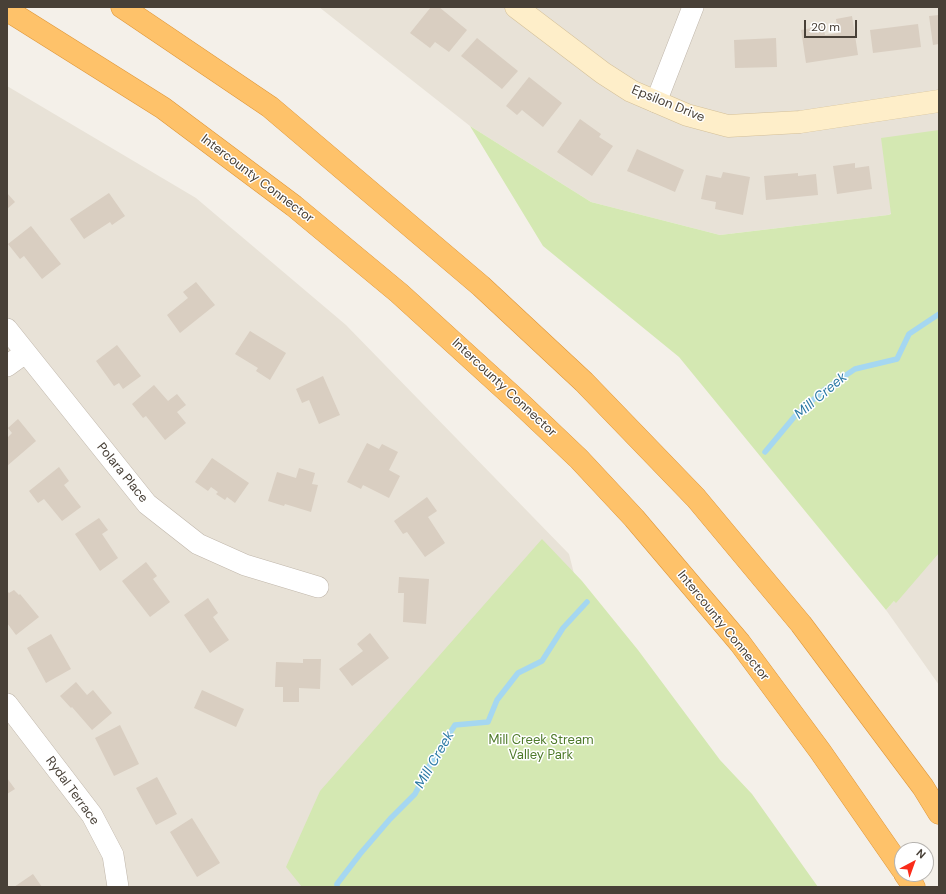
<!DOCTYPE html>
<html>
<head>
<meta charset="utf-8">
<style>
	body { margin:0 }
	#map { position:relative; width:946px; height:894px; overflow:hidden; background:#f4f0e9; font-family:"DM Sans",sans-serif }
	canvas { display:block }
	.frame { position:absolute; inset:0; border:8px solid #484037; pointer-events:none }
	.north { position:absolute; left:894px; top:842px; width:40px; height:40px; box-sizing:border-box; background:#fff; border:1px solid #b6b3af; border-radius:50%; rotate:41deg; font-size:11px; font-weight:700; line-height:16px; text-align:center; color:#484037 }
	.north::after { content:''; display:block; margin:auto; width:14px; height:18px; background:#fa2c1a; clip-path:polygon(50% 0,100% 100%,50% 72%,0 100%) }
	.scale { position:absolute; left:804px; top:20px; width:53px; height:18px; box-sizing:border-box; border:2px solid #484037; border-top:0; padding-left:5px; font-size:12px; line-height:14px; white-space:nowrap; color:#484037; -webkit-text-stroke:3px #fff; paint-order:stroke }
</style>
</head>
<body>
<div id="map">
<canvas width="946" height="894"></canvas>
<div class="frame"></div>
<div class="north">N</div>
<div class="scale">20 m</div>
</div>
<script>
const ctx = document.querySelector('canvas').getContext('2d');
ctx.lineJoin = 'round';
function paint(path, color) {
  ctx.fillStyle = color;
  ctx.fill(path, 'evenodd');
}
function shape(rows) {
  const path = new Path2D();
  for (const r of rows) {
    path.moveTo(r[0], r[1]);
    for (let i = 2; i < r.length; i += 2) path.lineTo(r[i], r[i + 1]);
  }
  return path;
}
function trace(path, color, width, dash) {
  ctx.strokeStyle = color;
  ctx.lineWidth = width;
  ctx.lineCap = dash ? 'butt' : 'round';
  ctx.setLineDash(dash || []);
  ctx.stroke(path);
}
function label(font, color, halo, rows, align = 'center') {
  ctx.font = font + ' "DM Sans",sans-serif';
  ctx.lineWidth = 3;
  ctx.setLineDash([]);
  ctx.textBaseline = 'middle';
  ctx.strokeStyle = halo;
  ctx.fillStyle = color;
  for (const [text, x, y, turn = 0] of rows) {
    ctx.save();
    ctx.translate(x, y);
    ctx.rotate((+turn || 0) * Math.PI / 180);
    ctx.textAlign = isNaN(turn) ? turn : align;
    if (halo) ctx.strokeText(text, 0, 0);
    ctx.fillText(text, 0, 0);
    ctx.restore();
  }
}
const residential = shape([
	[319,7,939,7,939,191,888,215,720,235,591,202,470,126],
	[7,86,196,198,346,325,569,554,583,609,354,887,7,887],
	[939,551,939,685,886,610]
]);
const green = shape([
	[470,126,591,202,720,235,888,215,891,214,881,138,939,130,939,553,896,603,894,601,886,610,679,357,543,246],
	[542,539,582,581,638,650,720,760,752,794,818,887,302,887,286,867,320,791]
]);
const stream = shape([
	[765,452,795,416,824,390,855,369,897,359,909,334,939,314],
	[337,887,337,884,360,854,390,819,415,794,433,759,455,725,488,722,497,700,518,673,542,661,563,628,587,602]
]);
const building = shape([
	[431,7,439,7,467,30,449,52,435,42,430,48,410,33],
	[939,15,939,44,933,45,929,16],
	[852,16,858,55,806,63,801,30,823,26,825,35,838,33,836,19],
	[918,24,921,47,873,53,870,30],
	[477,38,518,71,502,89,461,56],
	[776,38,777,67,735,68,734,40],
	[529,77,562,103,543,127,522,110,517,115,506,106],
	[580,119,601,134,599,137,613,146,592,176,557,152],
	[637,149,684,170,675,192,627,171],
	[855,163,855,168,869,166,872,189,837,194,833,166],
	[723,172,750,177,743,215,715,209,716,202,701,199,706,175,721,178],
	[798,173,798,176,816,174,818,195,766,200,764,176],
	[7,193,15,202,7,209],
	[109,193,125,216,112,225,110,222,84,239,70,219],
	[31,226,61,264,42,279,24,256,20,259,8,244],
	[196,282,215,305,180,333,167,315,188,298,183,292],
	[250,331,286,353,270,380,256,371,258,368,235,354],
	[117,345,141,376,123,389,119,383,114,386,96,361],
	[323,376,340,415,319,424,309,400,302,403,296,389],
	[154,385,168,401,177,394,186,405,177,412,186,423,165,440,146,416,143,418,132,404],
	[18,419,36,441,7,466,7,438,12,433,8,428],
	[367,443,379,449,382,444,398,452,389,470,400,476,389,498,363,485,361,489,347,482],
	[212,458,249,483,235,503,227,497,225,500,216,494,218,492,211,487,208,491,195,482],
	[59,467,69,481,64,485,81,507,62,521,44,499,38,503,29,491],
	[299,468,315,473,312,484,318,485,311,512,285,504,284,506,268,501,277,472,296,478],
	[427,497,437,511,428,517,445,543,425,557,407,532,403,534,394,521],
	[99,518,108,530,102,534,118,558,100,571,75,534],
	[146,562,157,576,153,579,170,602,150,617,122,581],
	[399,577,429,579,426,624,403,622,404,593,398,593],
	[14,590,19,595,20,594,39,617,16,635,7,623,7,591,9,593],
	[208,598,218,613,213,617,229,640,210,653,184,615],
	[370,633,389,658,352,686,339,669,363,651,357,644],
	[51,634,71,669,46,683,27,648],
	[303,659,321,659,320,689,299,688,299,702,283,702,283,687,275,687,276,662,303,663],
	[76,682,87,695,93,690,112,713,92,730,72,707,71,708,60,696],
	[202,690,244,709,236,727,194,708],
	[120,725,139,764,114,776,95,738],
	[157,777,177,814,156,825,136,788],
	[7,778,15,789,7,794],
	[192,818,220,863,197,877,170,832],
	[33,874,42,887,14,887]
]);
const street = shape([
	[656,102,693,7],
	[7,329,147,504,198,544,245,565,318,587],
	[7,366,25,353],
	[7,704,92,815,113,855,118,887]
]);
const secondary = shape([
	[516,7,603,73,631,91,687,115,728,126,800,122,939,101]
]);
const highway = shape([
	[122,7,270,107,481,286,584,382,696,498,801,624,923,787,939,813],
	[7,10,163,108,294,206,399,293,521,404,579,459,634,518,740,643,820,751,902,869],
	[905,874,914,887]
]);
const streetNames = [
	["Epsilon Drive",668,104,22],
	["Intercounty Connector",257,179,37],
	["Intercounty Connector",504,388,43],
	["Polara Place",122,473,51],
	["Intercounty Connector",723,626,51],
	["Rydal Terrace",72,791,54]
];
const parkNames = [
	["Mill Creek Stream",541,741],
	["Valley Park",541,756]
];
const waterNames = [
	["Mill Creek",821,396,-40],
	["Mill Creek",435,760,-60]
];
paint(residential, '#e8e2d7');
paint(green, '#d4e8b2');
trace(stream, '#a5d7f1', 5.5);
paint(building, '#d9cec1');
trace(street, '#c0b7ab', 22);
trace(secondary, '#d4c099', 23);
trace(highway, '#de9639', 23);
trace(street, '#fff', 21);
trace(secondary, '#feeec9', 22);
trace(highway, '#fec26a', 22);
label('13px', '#484037', '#fff', streetNames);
label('13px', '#4e7a2a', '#fff', parkNames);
label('italic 14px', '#2c7aa5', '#fff', waterNames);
</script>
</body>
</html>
